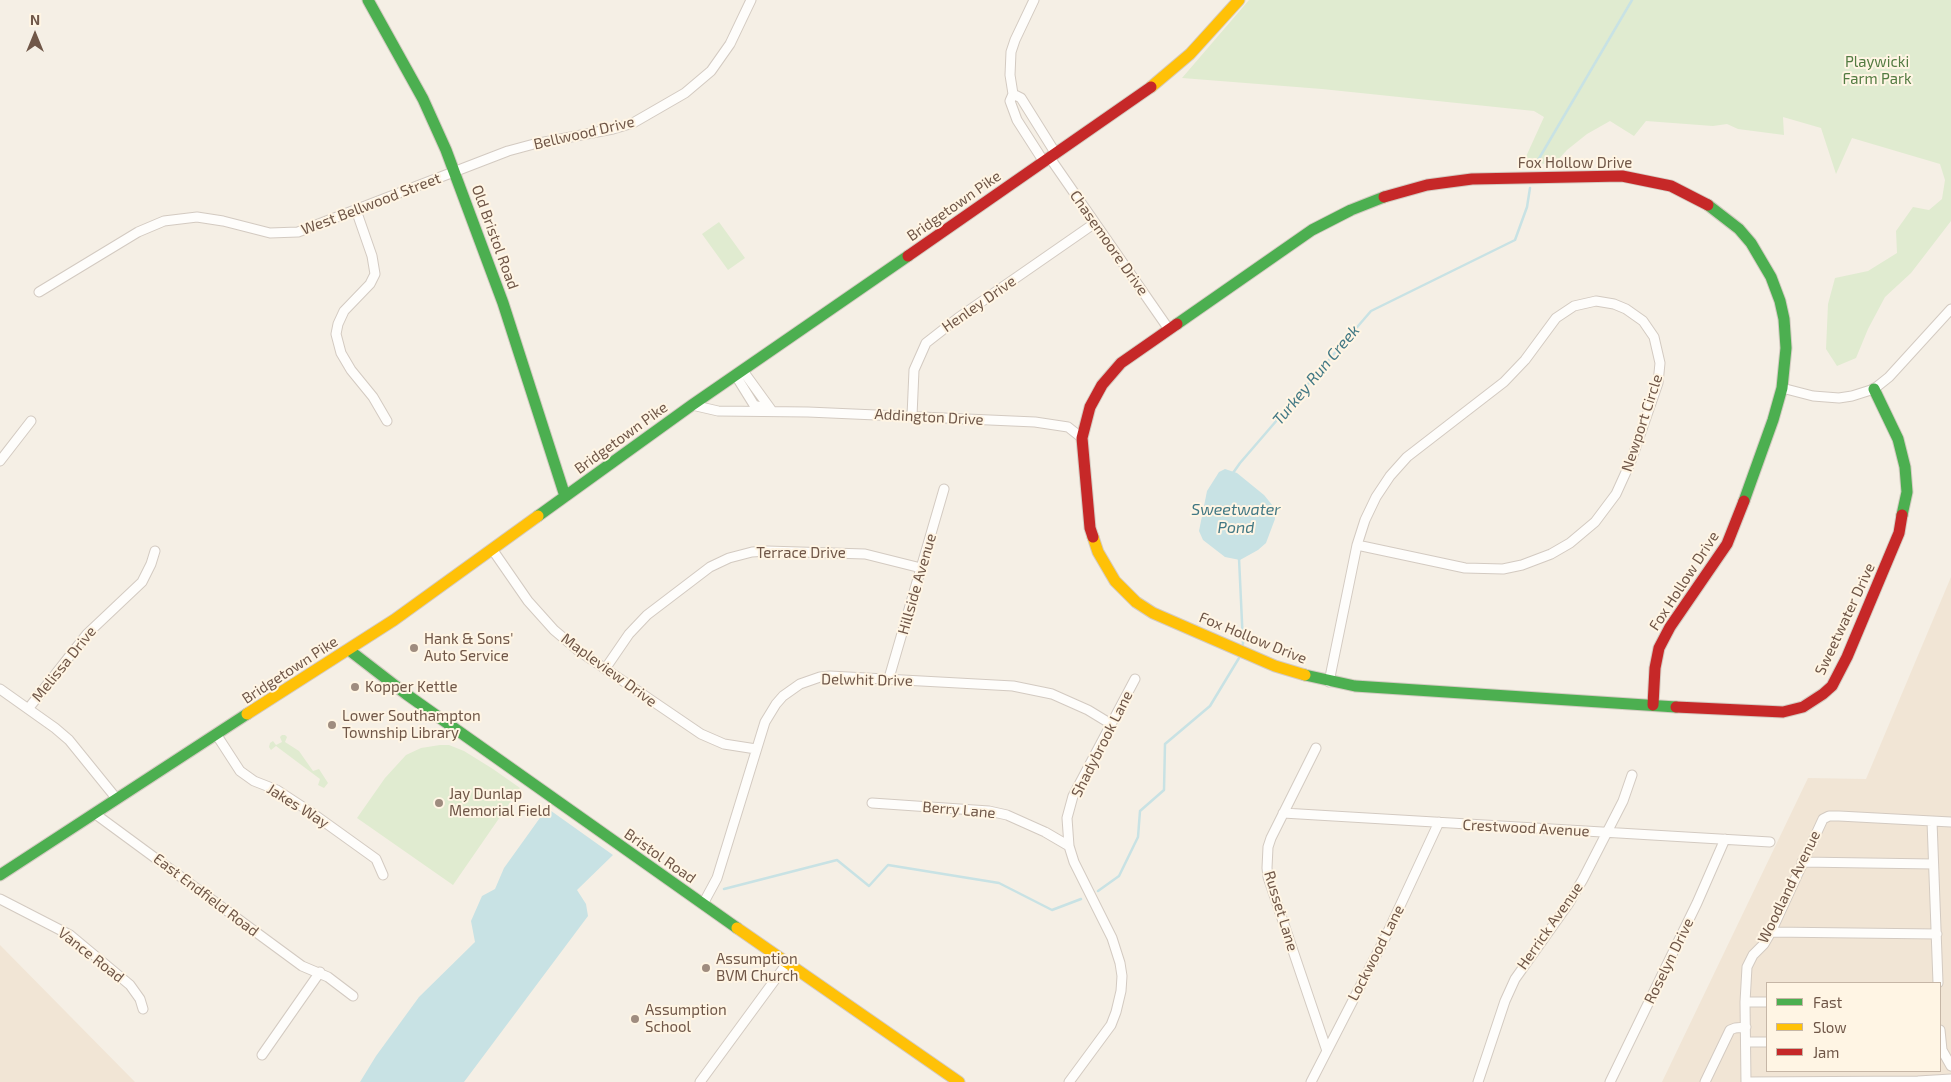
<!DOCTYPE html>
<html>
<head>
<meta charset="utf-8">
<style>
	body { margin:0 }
	#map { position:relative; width:1951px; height:1082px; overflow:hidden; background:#f5efe5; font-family:"Exo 2",sans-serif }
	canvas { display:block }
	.legend { position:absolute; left:1766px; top:982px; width:175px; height:90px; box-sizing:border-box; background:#fff5e4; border:1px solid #c6b6a6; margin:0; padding:6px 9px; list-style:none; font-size:15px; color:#705748 }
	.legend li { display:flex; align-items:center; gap:10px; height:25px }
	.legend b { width:25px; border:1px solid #c6b6a6 }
	.north { position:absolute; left:10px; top:10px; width:50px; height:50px; -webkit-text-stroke:4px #fff5e4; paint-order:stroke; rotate:0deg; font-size:14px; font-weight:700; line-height:20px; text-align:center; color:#705748 }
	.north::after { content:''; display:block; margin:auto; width:18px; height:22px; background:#705748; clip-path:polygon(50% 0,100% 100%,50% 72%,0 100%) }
</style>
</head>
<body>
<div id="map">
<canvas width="1951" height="1082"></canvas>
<ul class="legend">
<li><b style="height:6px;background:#4caf50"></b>Fast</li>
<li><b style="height:6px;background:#ffc107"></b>Slow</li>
<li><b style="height:6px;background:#c62828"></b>Jam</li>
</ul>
<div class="north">N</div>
</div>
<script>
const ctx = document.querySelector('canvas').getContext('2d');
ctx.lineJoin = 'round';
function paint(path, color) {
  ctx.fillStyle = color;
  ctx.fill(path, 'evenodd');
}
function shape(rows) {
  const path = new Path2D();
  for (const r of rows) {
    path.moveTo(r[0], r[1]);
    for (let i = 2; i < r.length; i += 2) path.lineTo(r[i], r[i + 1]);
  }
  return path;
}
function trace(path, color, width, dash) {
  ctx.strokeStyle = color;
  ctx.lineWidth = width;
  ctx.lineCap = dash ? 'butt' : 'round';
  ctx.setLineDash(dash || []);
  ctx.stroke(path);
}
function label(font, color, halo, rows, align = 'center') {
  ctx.font = font + ' "Exo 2",sans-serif';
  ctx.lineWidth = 4;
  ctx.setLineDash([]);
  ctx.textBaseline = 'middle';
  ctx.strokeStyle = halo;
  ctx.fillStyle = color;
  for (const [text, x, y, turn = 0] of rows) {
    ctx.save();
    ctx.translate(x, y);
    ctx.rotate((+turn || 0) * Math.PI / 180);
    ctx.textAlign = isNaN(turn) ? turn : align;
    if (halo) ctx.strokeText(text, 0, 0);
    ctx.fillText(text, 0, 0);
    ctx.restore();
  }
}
const residential = shape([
	[1951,577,1951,1082,1662,1082,1808,778,1866,779],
	[1767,983,1940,983,1940,1071,1767,1071],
	[0,945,135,1082,0,1082]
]);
const green = shape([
	[1249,0,1951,0,1951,221,1911,273,1885,297,1868,329,1856,358,1837,366,1826,349,1828,304,1835,278,1868,271,1897,253,1896,231,1913,207,1929,210,1942,199,1945,180,1940,164,1852,138,1836,174,1821,128,1783,117,1784,135,1738,129,1727,124,1713,126,1646,121,1634,136,1610,121,1587,134,1567,150,1553,165,1524,161,1544,117,1534,111,1322,89,1182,78],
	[719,222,745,258,728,270,702,234],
	[282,735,285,735,287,737,285,742,299,751,313,771,319,769,328,783,324,788,318,785,320,779,276,746,271,750,269,747,270,743,273,741,276,745,282,742,280,737],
	[440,745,449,745,464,751,493,769,520,788,453,885,357,818,385,778,406,755,421,748]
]);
const water = shape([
	[1225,469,1237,473,1264,495,1273,506,1275,519,1266,543,1258,550,1240,560,1225,557,1203,540,1199,531,1207,491,1219,472],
	[547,808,613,855,577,890,586,904,588,916,464,1082,360,1082,376,1056,419,997,475,942,471,921,482,896,495,889,504,868]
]);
const stream = shape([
	[1537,162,1632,0],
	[1233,475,1233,473,1240,463,1371,311,1515,240,1527,207,1530,188],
	[1239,558,1243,644],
	[724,889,837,860,869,886,888,865,999,883,1052,910,1081,899],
	[1098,891,1119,876,1138,837,1140,811,1164,790,1165,744,1210,706,1239,658]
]);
const street = shape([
	[1034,0,1015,40,1011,52,1010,75,1013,94,1010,101,1017,120,1044,162],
	[1013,94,1021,98,1056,154],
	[1050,158,1168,328],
	[356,210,372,256,375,274,370,284,344,311,338,324,336,334,341,353,351,370,373,397,387,421],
	[39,292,138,232,164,221,197,217,223,221,270,233,298,232,508,151,534,144,613,129,633,123,685,93,711,71,730,44,751,0],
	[1596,301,1614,304,1626,309,1643,321,1654,337,1660,363,1658,383,1631,461,1616,494,1595,522,1570,543,1551,554,1522,565,1503,569,1465,568,1357,545,1365,520,1376,497,1390,476,1407,457,1504,382,1525,360,1556,318,1574,306,1596,301],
	[743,371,772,411],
	[736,376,754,405,764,408],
	[1782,388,1813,396,1839,398,1852,396,1874,389,1889,377,1951,309],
	[692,405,718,411,808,412,1035,422,1068,427,1082,438],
	[912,416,914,370,926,343,958,318,1095,223],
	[0,461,31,421],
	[492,549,528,601,554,630,579,651,701,734,724,744,756,749],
	[605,669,629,634,647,615,710,567,729,558,752,552,767,551,865,554,921,568],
	[889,678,944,489],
	[1329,682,1357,545],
	[0,689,55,728,69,740,116,798],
	[28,709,87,634,142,582,151,564,155,551],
	[216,734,240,771,254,781,277,790,312,813,376,859,383,875],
	[1316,748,1271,838,1268,847,1267,868,1268,877,1327,1051],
	[872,803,989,811,1007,815,1045,832,1069,846],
	[94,813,302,966,328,977,353,996],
	[1283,813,1770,842],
	[1932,821,1938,983],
	[1802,862,1933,864],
	[0,899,70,935,130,985,140,999,143,1009],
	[703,904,717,878,765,722,776,704,783,696,800,684,820,677,830,676,1013,686,1052,694,1088,710,1111,724],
	[1771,932,1937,934],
	[1745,1002,1767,1002],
	[1940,1030,1942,1050,1951,1066],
	[1746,1042,1767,1042],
	[262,1055,320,972],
	[700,1082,788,962],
	[1069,1082,1111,1025,1116,1012,1121,991,1122,976,1120,963,1112,938,1074,862,1069,846,1067,818,1073,796,1135,679],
	[1311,1082,1386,936,1439,822],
	[1478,1082,1505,1001,1515,979,1569,903,1583,879,1623,801,1632,775],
	[1610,1082,1697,903,1725,839],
	[1705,1082,1730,1030,1735,1028,1746,1027],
	[1746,1082,1745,1002,1747,967,1753,955,1764,944,1771,932,1823,819,1829,816,1839,816,1951,822],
	[1746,1082,1918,1081,1951,1079]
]);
const fast = shape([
	[368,0,423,99,446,150,503,303,565,496],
	[1708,205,1739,229,1751,243,1771,277,1780,301,1784,319,1786,348,1782,388,1773,420,1744,501],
	[1177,324,1312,230,1351,210,1384,197],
	[1874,389,1898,439,1905,467,1907,492,1902,515],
	[538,516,692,405,908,256],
	[349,650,406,694,737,928],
	[1305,675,1355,686,1676,707],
	[0,875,247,714]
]);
const slow = shape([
	[1151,87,1190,54,1239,0],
	[1093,537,1098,552,1115,581,1136,602,1153,613,1275,666,1305,675],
	[247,714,394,620,538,516],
	[737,928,959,1082]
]);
const jam = shape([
	[1384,197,1427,185,1472,179,1622,176,1671,186,1708,205],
	[908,256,1151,87],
	[1093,537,1090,528,1082,438,1090,407,1102,385,1121,363,1177,324],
	[1653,705,1655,668,1659,648,1670,627,1727,544,1744,501],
	[1676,707,1783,712,1803,707,1823,694,1832,686,1847,657,1899,533,1902,515]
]);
const markers = [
	[414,648,5,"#9f8c7f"],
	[355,687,5,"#9f8c7f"],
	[332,725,5,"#9f8c7f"],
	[439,803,5,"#9f8c7f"],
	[706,968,5,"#9f8c7f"],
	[635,1019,5,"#9f8c7f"]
];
const parkNames = [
	["Playwicki",1877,62],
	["Farm Park",1877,79]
];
const streetNames = [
	["Bellwood Drive",584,133,-13],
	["Fox Hollow Drive",1575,163],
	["West Bellwood Street",371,204,-21],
	["Bridgetown Pike",954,206,-35],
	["Old Bristol Road",495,237,70],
	["Chasemoore Drive",1109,243,55],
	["Henley Drive",979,304,-35],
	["Addington Drive",929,417,3],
	["Newport Circle",1642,423,-72],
	["Bridgetown Pike",621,438,-36],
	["Terrace Drive",801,553],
	["Fox Hollow Drive",1684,581,-57],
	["Hillside Avenue",917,584,-74],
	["Sweetwater Drive",1845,619,-65],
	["Fox Hollow Drive",1253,638,22],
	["Melissa Drive",64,664,-51],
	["Bridgetown Pike",290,670,-33],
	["Mapleview Drive",609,670,36],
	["Delwhit Drive",867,680,1],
	["Shadybrook Lane",1102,744,-63],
	["Jakes Way",298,806,32],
	["Berry Lane",959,810,5],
	["Crestwood Avenue",1526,828,3],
	["Bristol Road",660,856,35],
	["Woodland Avenue",1789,887,-64],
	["East Endfield Road",206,895,37],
	["Russet Lane",1281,911,73],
	["Herrick Avenue",1550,926,-55],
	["Lockwood Lane",1376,953,-63],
	["Vance Road",91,955,38],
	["Roselyn Drive",1669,961,-64]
];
const poiNames = [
	["Hank & Sons'",424,639],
	["Auto Service",424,656],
	["Kopper Kettle",365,687],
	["Lower Southampton",342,716],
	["Township Library",342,733],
	["Jay Dunlap",449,794],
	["Memorial Field",449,811],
	["Assumption",716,959],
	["BVM Church",716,976],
	["Assumption",645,1010],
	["School",645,1027]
];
const waterNames = [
	["Turkey Run Creek",1316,375,-50],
	["Sweetwater",1236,510],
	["Pond",1236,528]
];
paint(residential, '#f1e5d5');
paint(green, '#e0ebd0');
paint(water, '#c8e2e4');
trace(stream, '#c8e2e4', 2.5);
trace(street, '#d3cac1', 11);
trace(fast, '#d4cbc2', 13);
trace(slow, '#d4cbc2', 13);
trace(jam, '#d4cbc2', 13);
trace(street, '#fefdfb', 9);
trace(fast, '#4caf50', 11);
trace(slow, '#ffc107', 11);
trace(jam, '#c62828', 11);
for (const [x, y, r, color] of markers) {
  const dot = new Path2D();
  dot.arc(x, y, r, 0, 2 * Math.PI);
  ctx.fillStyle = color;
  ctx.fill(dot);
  trace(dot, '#fff5e4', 2);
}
label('15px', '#537b42', '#fff5e4', parkNames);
label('15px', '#705748', '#fff5e4', streetNames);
label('15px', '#705748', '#fff5e4', poiNames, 'left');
label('italic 16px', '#427884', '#fff5e4', waterNames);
</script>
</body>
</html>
